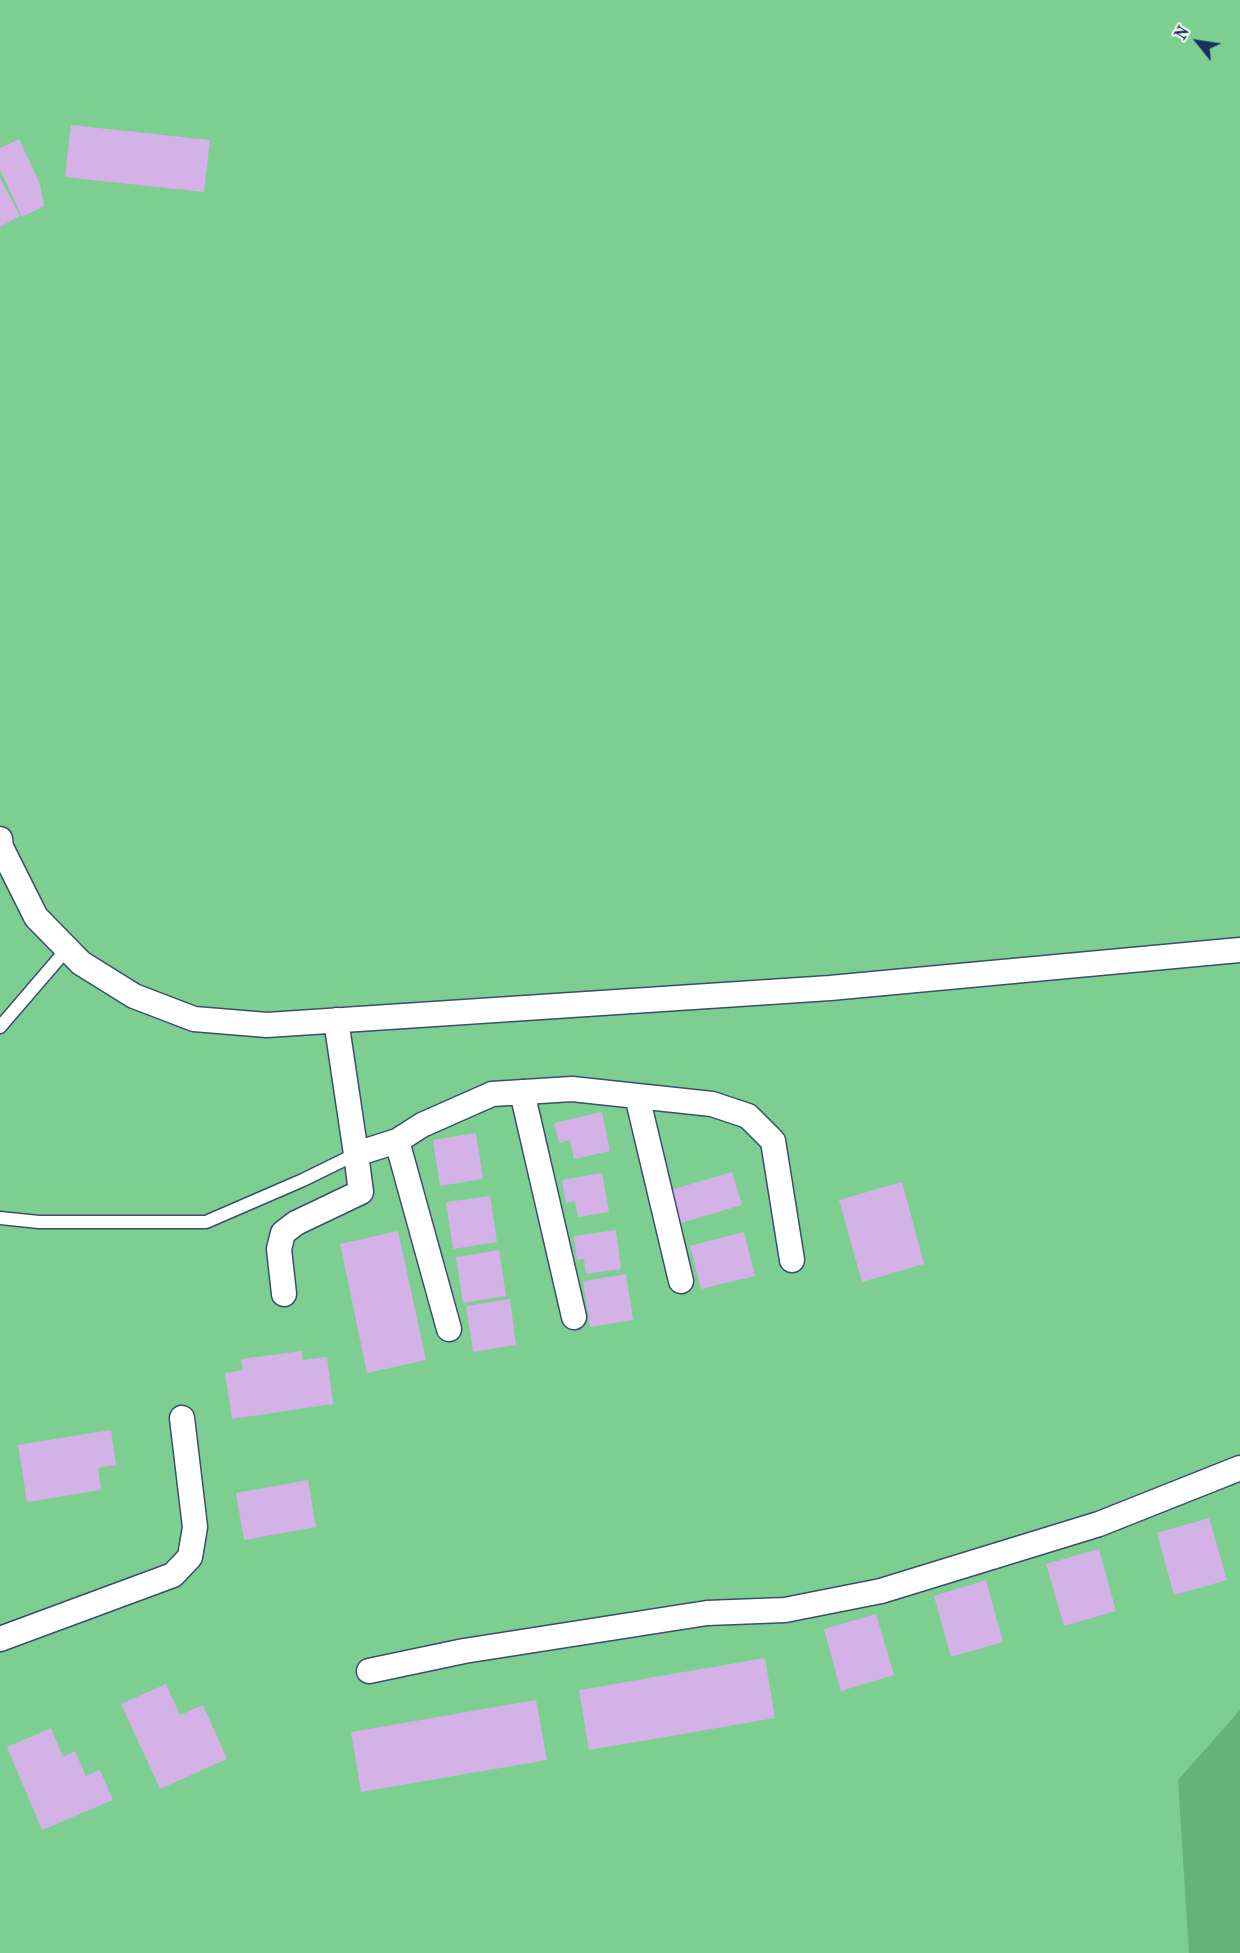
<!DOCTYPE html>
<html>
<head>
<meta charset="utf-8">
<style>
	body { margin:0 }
	#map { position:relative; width:1240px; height:1953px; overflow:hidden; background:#f5edda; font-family:"IM FELL French Canon",serif }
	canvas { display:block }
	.north { position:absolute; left:1168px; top:12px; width:60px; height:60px; -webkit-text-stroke:4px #fdfcf7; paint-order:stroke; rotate:300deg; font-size:16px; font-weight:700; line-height:24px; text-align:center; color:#1b2f5e }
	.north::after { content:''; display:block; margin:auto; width:21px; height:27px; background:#1b2f5e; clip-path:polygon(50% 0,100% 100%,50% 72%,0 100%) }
</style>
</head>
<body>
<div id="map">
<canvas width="1240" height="1953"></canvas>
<div class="north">N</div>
</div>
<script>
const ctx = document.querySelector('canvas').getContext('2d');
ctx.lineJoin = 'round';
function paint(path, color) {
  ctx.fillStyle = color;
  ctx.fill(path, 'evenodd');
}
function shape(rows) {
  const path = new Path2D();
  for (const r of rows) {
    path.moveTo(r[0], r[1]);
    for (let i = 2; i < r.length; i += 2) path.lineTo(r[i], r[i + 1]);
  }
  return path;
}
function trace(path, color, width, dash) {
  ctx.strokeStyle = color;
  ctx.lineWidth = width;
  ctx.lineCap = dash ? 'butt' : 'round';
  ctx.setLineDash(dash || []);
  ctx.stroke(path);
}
const green = shape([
	[0,0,1240,0,1240,1953,0,1953]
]);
const forest = shape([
	[1240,1710,1240,1953,1189,1953,1178,1780]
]);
const building = shape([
	[71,125,210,140,204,192,65,177],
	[19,139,40,184,44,206,22,217,0,170,0,148],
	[0,178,20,216,0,227],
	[602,1112,610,1151,574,1159,570,1140,559,1143,554,1123],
	[476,1133,483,1179,440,1186,433,1140],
	[732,1172,742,1205,681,1223,671,1190],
	[602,1173,609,1212,578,1217,575,1201,566,1203,562,1180],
	[902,1182,924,1264,862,1282,839,1200],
	[490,1196,497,1242,453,1249,446,1202],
	[616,1230,621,1269,586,1274,584,1259,577,1260,574,1236],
	[398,1231,426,1360,367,1373,340,1244],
	[744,1232,755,1276,701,1289,690,1246],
	[499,1250,506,1296,463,1303,456,1257],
	[626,1274,633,1320,590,1327,583,1281],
	[510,1299,516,1345,473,1352,466,1306],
	[302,1351,303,1360,327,1357,333,1404,232,1419,225,1373,243,1370,241,1359],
	[111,1430,116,1465,98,1468,101,1490,27,1502,18,1445],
	[308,1480,316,1527,244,1540,236,1493],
	[1209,1518,1227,1580,1174,1595,1157,1533],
	[1099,1549,1116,1611,1064,1626,1046,1564],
	[986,1580,1003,1642,951,1657,934,1596],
	[876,1614,894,1675,841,1691,824,1629],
	[765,1658,775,1718,589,1750,579,1690],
	[166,1684,180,1715,203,1705,227,1759,160,1789,121,1704],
	[536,1700,547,1760,361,1792,351,1732],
	[51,1728,63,1757,75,1751,86,1776,100,1770,113,1800,42,1830,7,1747]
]);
const lane = shape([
	[0,1027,67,949],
	[0,1218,39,1222,206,1222,303,1180,356,1154]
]);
const street = shape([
	[0,839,1,847,36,917,81,963,134,996,194,1019,267,1025,830,988,1240,950],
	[336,1020,356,1154,397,1141,422,1125,492,1094,572,1089,712,1104,748,1116,773,1141,792,1260],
	[522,1092,574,1317],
	[637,1096,681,1281],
	[397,1141,449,1329],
	[284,1294,279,1249,283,1233,296,1223,361,1192,356,1154],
	[0,1639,173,1575,190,1557,195,1527,182,1418],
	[369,1671,464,1651,707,1613,785,1610,881,1591,1099,1524,1240,1468]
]);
paint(green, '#7dcf91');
paint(forest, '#66b27b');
paint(building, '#d4b1e6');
trace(lane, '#3c4c71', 15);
trace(street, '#3c4c71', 27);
trace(lane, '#fff', 12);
trace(street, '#fff', 24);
</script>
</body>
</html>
